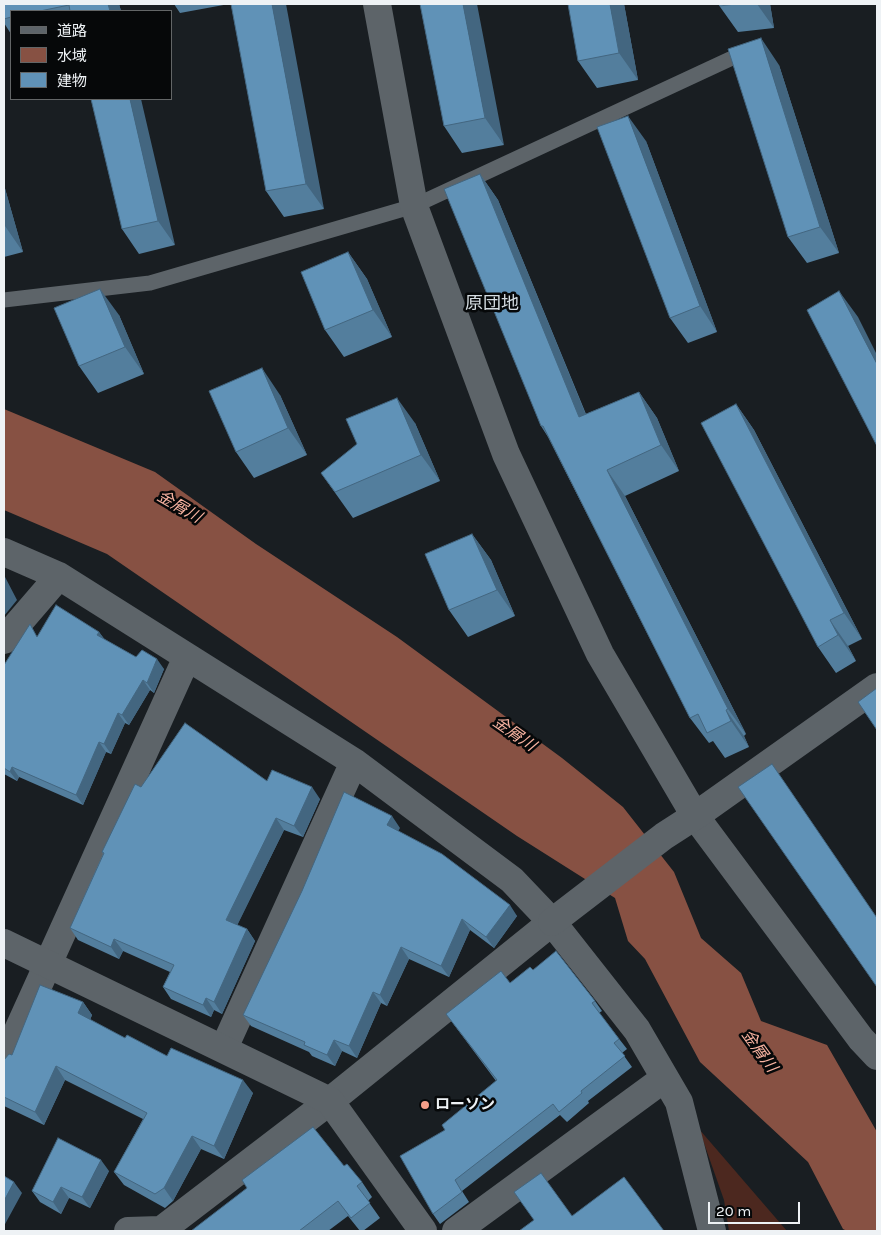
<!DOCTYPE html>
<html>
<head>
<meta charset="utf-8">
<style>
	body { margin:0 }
	#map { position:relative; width:881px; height:1235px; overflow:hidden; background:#191e22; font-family:Karla,"Noto Sans JP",sans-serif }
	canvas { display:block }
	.frame { position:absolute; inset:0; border:5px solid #eef2f5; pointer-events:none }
	.legend { position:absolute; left:10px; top:10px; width:162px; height:90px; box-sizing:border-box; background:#060809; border:1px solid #636667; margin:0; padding:6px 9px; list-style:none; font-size:15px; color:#eef2f5 }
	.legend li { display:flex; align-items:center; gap:10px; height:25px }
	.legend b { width:25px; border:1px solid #636667 }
	.scale { position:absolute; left:708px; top:1202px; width:92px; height:22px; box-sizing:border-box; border:2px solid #eef2f5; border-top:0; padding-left:6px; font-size:15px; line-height:18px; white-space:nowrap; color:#eef2f5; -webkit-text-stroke:4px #060809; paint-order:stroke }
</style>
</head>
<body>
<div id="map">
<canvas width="881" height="1235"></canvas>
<div class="frame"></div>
<ul class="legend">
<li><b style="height:6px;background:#5d6469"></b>道路</li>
<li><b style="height:14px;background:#875143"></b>水域</li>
<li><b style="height:14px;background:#6092b7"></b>建物</li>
</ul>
<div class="scale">20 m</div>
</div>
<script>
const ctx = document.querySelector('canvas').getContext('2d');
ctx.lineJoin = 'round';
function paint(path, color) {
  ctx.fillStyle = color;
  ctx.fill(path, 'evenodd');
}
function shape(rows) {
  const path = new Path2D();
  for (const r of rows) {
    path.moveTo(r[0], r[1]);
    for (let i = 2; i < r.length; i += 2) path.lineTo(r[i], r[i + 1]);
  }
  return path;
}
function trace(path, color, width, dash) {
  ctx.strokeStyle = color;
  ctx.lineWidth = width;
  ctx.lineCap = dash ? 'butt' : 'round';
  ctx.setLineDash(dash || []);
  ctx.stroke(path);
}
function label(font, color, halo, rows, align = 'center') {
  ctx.font = font + ' Karla,"Noto Sans JP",sans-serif';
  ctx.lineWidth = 5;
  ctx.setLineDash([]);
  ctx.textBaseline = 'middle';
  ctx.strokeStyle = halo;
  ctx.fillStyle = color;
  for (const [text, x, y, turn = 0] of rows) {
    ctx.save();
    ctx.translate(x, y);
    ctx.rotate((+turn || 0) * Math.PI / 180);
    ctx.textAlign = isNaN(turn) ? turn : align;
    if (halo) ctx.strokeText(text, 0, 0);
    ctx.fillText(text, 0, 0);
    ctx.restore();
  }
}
const green = shape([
	[699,1129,787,1231,729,1231,724,1200]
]);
const water = shape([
	[4,409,155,472,256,544,397,637,562,758,623,807,674,872,701,938,741,973,761,1021,827,1045,877,1132,877,1231,847,1231,843,1229,808,1162,700,1062,645,959,628,941,615,898,517,836,107,554,4,510]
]);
const lane = shape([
	[4,300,150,283,414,206,730,59]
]);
const street = shape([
	[4,552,59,576,354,762,512,880,552,922,637,1030,679,1102,712,1231],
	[4,640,59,576],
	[695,816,861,1039,877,1056],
	[224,1048,354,762],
	[4,1061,187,657],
	[128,1231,160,1230],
	[160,1231,330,1101,552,922],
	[456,1231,665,1078]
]);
const secondary = shape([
	[377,4,414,206,506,454,600,654,695,816,877,687],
	[552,922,664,836,695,816],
	[4,943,330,1101,423,1231]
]);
const wall = shape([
	[4,4,119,4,121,11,11,11,11,34,4,23],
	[174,4,229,4,180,13],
	[231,4,324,209,284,217,266,191],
	[420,4,504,145,462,153,444,126],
	[624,4,638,80,597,88,578,61],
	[718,4,770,4,774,28,738,32],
	[779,65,839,253,807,263,788,237],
	[91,99,175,245,139,254,122,229],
	[646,141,717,332,688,343,670,318],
	[480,174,498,200,586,414,639,392,657,418,679,471,625,496,746,734,744,736,749,747,725,758,713,741,709,743,690,718,548,437,541,426],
	[4,185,23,252,4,257],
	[348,252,367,279,392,337,344,357,325,330],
	[119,315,144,374,98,393,79,366],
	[280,395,307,455,254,478,236,452],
	[736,404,754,430,862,639,848,646,856,661,836,673,818,647],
	[415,423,440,481,353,518,321,473],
	[472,534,491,560,515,616,468,637,449,610],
	[99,632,104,639,136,657,164,669,154,693,150,690,129,725,125,723,111,754,106,752,83,805,19,777,17,781,4,774,4,665,38,636],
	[267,781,320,799,303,837,284,830,237,925,247,929,255,941,222,1014,214,1010,211,1017,171,999,163,987,170,972,123,951,119,959,78,940,70,928,103,854,102,852,141,787],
	[400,828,398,831,517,916,494,948,470,930,449,977,409,959,387,1006,381,1003,357,1058,342,1051,335,1066,312,1056,309,1052,251,1026,243,1015],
	[533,970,595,1001,602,1011,599,1013,627,1049,622,1053,632,1067,588,1101,589,1103,567,1122,560,1115,462,1191,469,1202,440,1224,433,1214,445,1130,496,1081,446,1014,510,983],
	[83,1002,92,1015,90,1020,125,1038,253,1093,224,1159,201,1149,173,1201,165,1208,124,1185,114,1172,143,1119,65,1080,44,1125,4,1106,4,1060,12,1055],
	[344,1166,362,1182,372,1197,368,1201,380,1218,363,1231,360,1231,348,1216,328,1231,191,1231],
	[109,1171,90,1208,69,1198,61,1214,40,1202,32,1191]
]);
const shadedWall = shape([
	[108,4,119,4,121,11,110,11],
	[272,4,286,4,324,209,306,184],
	[463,4,477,4,504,145,485,118],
	[610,4,624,4,638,80,619,53],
	[757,4,770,4,774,28],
	[761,38,779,65,839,253,820,227],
	[130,99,141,99,175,245,158,221],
	[628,116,646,141,717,332,700,306],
	[480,174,498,200,597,442,579,417],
	[4,185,23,252,5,226,4,224],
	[348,252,367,279,392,337,373,310],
	[100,289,119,315,144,374,125,347],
	[839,291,858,317,877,355,877,364],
	[262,368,280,395,307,455,288,428],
	[639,392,657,418,679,471,661,445],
	[397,398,415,423,440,481,421,455],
	[736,404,754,430,862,639,844,613],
	[607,470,625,496,746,734,728,709],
	[472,534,491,560,515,616,497,590],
	[4,575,17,600,4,616],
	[830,620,848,646,856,661,838,635],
	[99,632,106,641,97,635],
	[157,659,164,669,154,693,147,683],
	[143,680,150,690,129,725,122,715],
	[726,710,744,736,749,747,731,721],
	[118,713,125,723,111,754,104,744],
	[99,742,106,752,83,805,76,795],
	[12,767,19,777,17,781,10,772],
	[312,787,320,799,303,837,294,826],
	[392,816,400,828,395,836,387,825],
	[276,818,284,830,234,932,226,920],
	[510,905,517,916,494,948,486,937],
	[462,919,470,930,449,977,441,966],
	[247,929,255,941,222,1014,214,1002],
	[114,939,123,951,119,959,111,947],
	[401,947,409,959,387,1006,380,995],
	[373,992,381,1003,357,1058,349,1046],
	[206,998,214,1010,211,1017,203,1005],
	[83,1002,92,1015,87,1027,78,1013],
	[334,1040,342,1051,335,1066,327,1055],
	[56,1066,65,1080,44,1125,35,1112],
	[243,1080,253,1093,224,1159,214,1146],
	[192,1136,201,1149,173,1201,164,1188],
	[101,1160,109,1171,90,1208,82,1197],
	[14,1182,22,1193,4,1226,4,1201],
	[61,1187,69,1198,61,1214,53,1202]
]);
const building = shape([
	[4,4,108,4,110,11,70,11,69,5,40,11,11,11,11,17,4,19,4,4],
	[231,4,272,4,306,184,266,191,231,4],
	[420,4,463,4,485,118,444,126,420,4],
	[568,4,610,4,619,53,578,61,568,4],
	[719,4,735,4,720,6,719,4],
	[761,38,820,227,788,237,728,49,761,38],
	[91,99,130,99,158,221,122,229,91,99],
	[628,116,700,306,670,318,597,127,628,116],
	[480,174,579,417,639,392,661,445,607,470,728,709,726,710,731,721,707,733,698,714,690,718,543,426,541,426,444,189,480,174],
	[348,252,373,310,325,330,301,272,348,252],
	[100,289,125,347,79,366,54,308,100,289],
	[839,291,877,364,877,446,807,310,839,291],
	[262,368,288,428,236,452,209,391,262,368],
	[397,398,421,455,335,492,321,473,357,444,346,419,397,398],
	[736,404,844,613,830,620,838,635,818,647,701,423,736,404],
	[472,534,497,590,449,610,425,554,472,534],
	[56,605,99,632,97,635,136,657,142,650,157,659,147,683,143,680,122,715,118,713,104,744,99,742,76,795,12,767,10,772,4,768,4,665,30,624,37,637,56,605],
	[877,688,877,730,858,702,877,688],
	[185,723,267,781,272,770,312,787,294,826,276,818,226,920,247,929,214,1002,206,998,203,1005,163,987,174,965,114,939,111,947,70,928,104,853,102,852,135,784,141,787,185,723],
	[772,764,877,918,877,987,738,787,772,764],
	[344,792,392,816,387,825,442,854,510,905,486,937,462,919,441,966,401,947,380,995,373,992,349,1046,334,1040,327,1055,304,1045,305,1042,243,1015,302,891,344,792],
	[556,951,595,1001,592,1003,619,1039,614,1043,625,1056,581,1091,582,1093,559,1112,553,1104,455,1180,462,1192,433,1214,400,1156,445,1130,442,1125,497,1080,446,1014,501,971,510,983,530,967,533,970,556,951],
	[40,985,83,1002,78,1013,125,1038,127,1035,167,1056,171,1048,243,1080,214,1146,192,1136,164,1188,155,1194,114,1172,147,1113,56,1066,35,1112,4,1097,4,1060,9,1054,12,1055,40,985],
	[313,1127,344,1166,347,1164,362,1182,357,1186,370,1203,351,1218,338,1201,299,1231,191,1231,247,1188,242,1180,313,1127],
	[58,1138,101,1160,82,1197,61,1187,53,1202,32,1191,58,1138],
	[541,1173,572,1216,624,1177,664,1231,519,1231,534,1220,514,1192,541,1173],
	[4,1176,14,1182,4,1201,4,1176]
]);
const markers = [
	[425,1105,5,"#f49e88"]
];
const poiNames = [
	["ローソン",435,1105]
];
const waterNames = [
	["金屑川",179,507,30],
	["金屑川",514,734,35],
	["金屑川",759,1051,54]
];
const quarterNames = [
	["原団地",492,304]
];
paint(green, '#4c281f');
paint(water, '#875143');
trace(lane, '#5d6469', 15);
trace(street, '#5d6469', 28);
trace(secondary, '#5d6469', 28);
paint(wall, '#537e9d');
paint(shadedWall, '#436680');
paint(building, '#6092b7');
trace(building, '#436680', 1);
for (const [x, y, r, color] of markers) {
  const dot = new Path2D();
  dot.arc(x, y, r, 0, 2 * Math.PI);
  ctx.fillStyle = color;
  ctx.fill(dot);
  trace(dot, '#060809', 2);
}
label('bold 15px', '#eef2f5', '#060809', poiNames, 'left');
label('italic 16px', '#f8b3a1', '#060809', waterNames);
label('18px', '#d4dce1', '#060809', quarterNames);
</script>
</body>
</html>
